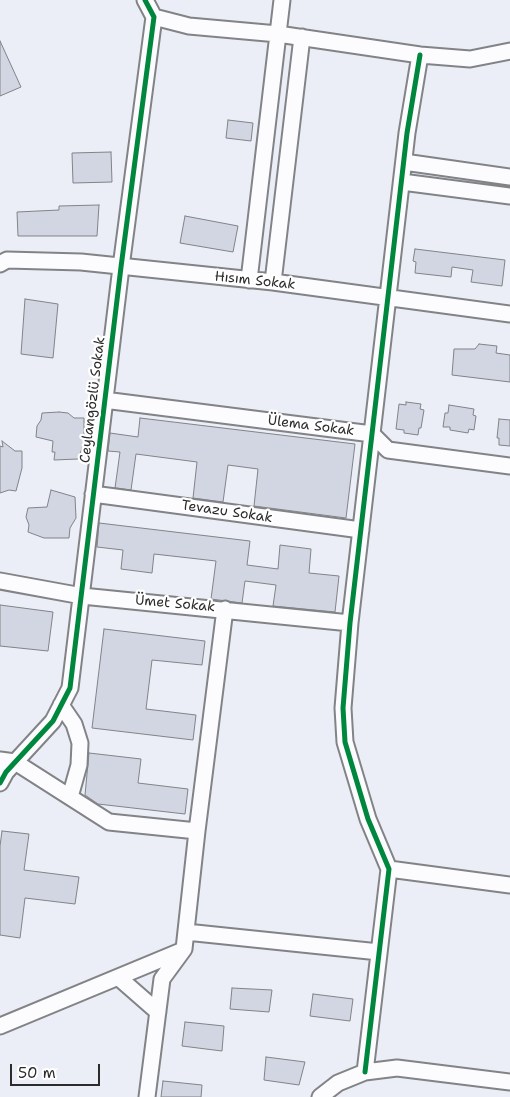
<!DOCTYPE html>
<html>
<head>
<meta charset="utf-8">
<style>
	body { margin:0 }
	#map { position:relative; width:510px; height:1097px; overflow:hidden; background:#ebeef6; font-family:"Shantell Sans",sans-serif }
	canvas { display:block }
	.scale { position:absolute; left:10px; top:1064px; width:90px; height:22px; box-sizing:border-box; border:2px solid #2b2b2b; border-top:0; padding-left:6px; font-size:15px; line-height:18px; white-space:nowrap; color:#2b2b2b; -webkit-text-stroke:4px #fff; paint-order:stroke }
</style>
</head>
<body>
<div id="map">
<canvas width="510" height="1097"></canvas>
<div class="scale">50 m</div>
</div>
<script>
const ctx = document.querySelector('canvas').getContext('2d');
ctx.lineJoin = 'round';
function paint(path, color) {
  ctx.fillStyle = color;
  ctx.fill(path, 'evenodd');
}
function shape(rows) {
  const path = new Path2D();
  for (const r of rows) {
    path.moveTo(r[0], r[1]);
    for (let i = 2; i < r.length; i += 2) path.lineTo(r[i], r[i + 1]);
  }
  return path;
}
function trace(path, color, width, dash) {
  ctx.strokeStyle = color;
  ctx.lineWidth = width;
  ctx.lineCap = dash ? 'butt' : 'round';
  ctx.setLineDash(dash || []);
  ctx.stroke(path);
}
function label(font, color, halo, rows, align = 'center') {
  ctx.font = font + ' "Shantell Sans",sans-serif';
  ctx.lineWidth = 4.5;
  ctx.setLineDash([]);
  ctx.textBaseline = 'middle';
  ctx.strokeStyle = halo;
  ctx.fillStyle = color;
  for (const [text, x, y, turn = 0] of rows) {
    ctx.save();
    ctx.translate(x, y);
    ctx.rotate((+turn || 0) * Math.PI / 180);
    ctx.textAlign = isNaN(turn) ? turn : align;
    if (halo) ctx.strokeText(text, 0, 0);
    ctx.fillText(text, 0, 0);
    ctx.restore();
  }
}
const building = shape([
	[0,41,21,87,0,96,0,41],
	[228,120,253,123,251,141,226,138,228,120],
	[111,152,112,182,73,183,72,153,111,152],
	[99,205,97,236,18,236,17,212,59,210,59,206,99,205],
	[185,216,238,226,233,252,180,243,185,216],
	[415,249,505,260,502,286,471,282,473,270,452,267,451,277,415,273,416,262,413,261,415,249],
	[25,299,58,304,53,358,21,354,25,299],
	[479,344,497,346,496,353,510,355,510,382,452,375,454,349,475,349,479,344],
	[406,402,421,404,420,409,424,410,421,428,419,428,418,435,404,433,404,430,396,429,399,404,406,405,406,402],
	[449,405,474,409,473,415,476,416,474,430,469,429,468,433,450,430,450,427,443,427,445,413,448,413,449,405],
	[59,412,68,413,74,418,84,418,84,443,78,459,54,460,55,452,52,452,53,441,36,437,37,426,41,420,42,413,59,412],
	[140,418,355,444,346,518,254,506,258,469,228,465,223,502,193,498,197,462,136,454,131,490,115,488,120,452,108,451,110,433,138,437,140,418],
	[499,419,510,420,510,446,499,445,499,438,497,438,499,419],
	[2,441,15,451,22,451,22,468,16,491,9,490,0,493,0,446,3,447,2,441],
	[51,490,75,497,76,518,70,528,69,538,44,538,28,532,29,525,26,517,28,508,47,507,51,490],
	[99,523,250,541,247,565,278,569,280,545,311,549,309,573,339,576,335,612,273,606,276,585,245,581,242,603,211,599,216,561,154,554,152,573,121,569,123,550,97,547,99,523],
	[0,605,53,612,48,651,0,646,0,605],
	[104,629,205,641,202,665,152,660,146,709,196,715,193,740,92,728,104,629],
	[89,753,141,759,138,783,188,789,185,814,98,804,85,795,89,753],
	[2,831,29,834,24,870,79,877,75,904,25,898,20,938,0,935,0,846,2,831],
	[232,988,272,990,269,1012,230,1009,232,988],
	[313,994,353,999,350,1021,310,1016,313,994],
	[185,1022,224,1026,222,1051,182,1046,185,1022],
	[266,1057,305,1062,299,1085,264,1080,266,1057],
	[163,1081,202,1085,201,1097,161,1097,163,1081]
]);
const minor = shape([
	[154,17,189,26,278,34,420,55,470,59,510,51],
	[404,162,510,177],
	[402,182,510,196],
	[0,264,7,260,81,262,273,282,510,314],
	[249,280,282,0],
	[273,282,302,37],
	[104,400,372,434,388,450,510,466],
	[93,494,361,530],
	[0,581,82,596,350,623],
	[61,705,74,724,80,743,79,765,70,797],
	[0,760,15,762,109,822,197,831,225,609],
	[0,783,6,772,53,721,70,688,121,267,154,17,145,0],
	[389,869,510,885],
	[186,932,379,952],
	[118,977,158,1012],
	[0,1026,181,951],
	[365,1072,389,869,368,819,345,742,343,708,350,623,407,133,420,55],
	[147,1097,162,979,184,949,197,831],
	[320,1097,338,1083,365,1072,397,1068,510,1082]
]);
const cycleway = shape([
	[0,783,6,772,53,721,70,688,121,267,154,17,145,0],
	[365,1072,389,869,368,819,345,742,343,708,350,623,407,133,420,55]
]);
const streetNames = [
	["Hısım Sokak",255,281,6],
	["Ceylangözlü Sokak",93,400,-83],
	["Ülema Sokak",311,426,7],
	["Tevazu Sokak",227,512,8],
	["Ümet Sokak",175,604,5]
];
paint(building, '#d1d6e2');
trace(building, '#818386', 1);
trace(minor, '#818386', 19);
trace(minor, '#fcfcfe', 15);
trace(cycleway, '#00873e', 5);
label('14px', '#2b2b2b', '#fff', streetNames);
</script>
</body>
</html>
